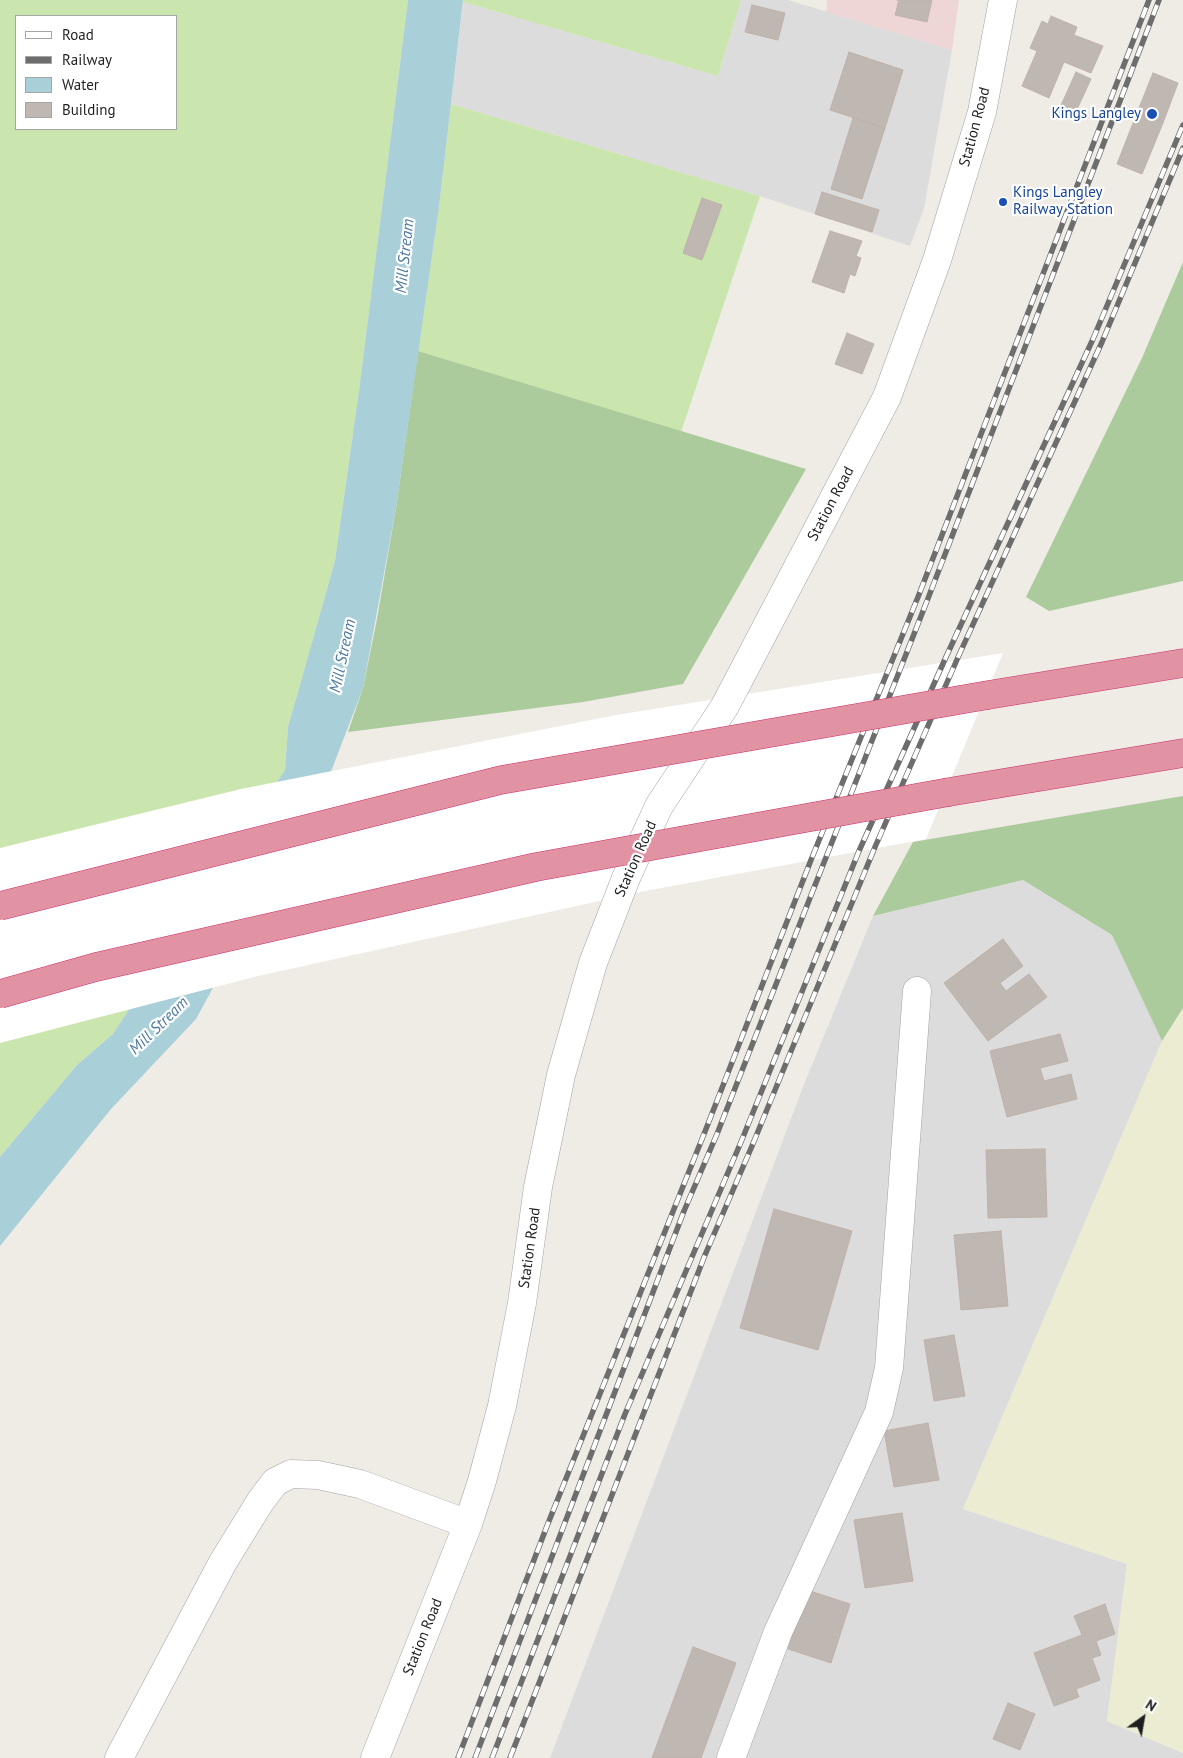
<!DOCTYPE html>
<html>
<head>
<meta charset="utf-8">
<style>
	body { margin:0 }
	#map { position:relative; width:1183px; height:1758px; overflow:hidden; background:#efebe5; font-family:"PT Sans",sans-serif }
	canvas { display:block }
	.legend { position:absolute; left:15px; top:15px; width:162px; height:115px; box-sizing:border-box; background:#fff; border:1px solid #a5a5a5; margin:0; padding:6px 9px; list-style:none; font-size:15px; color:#1f1f1f }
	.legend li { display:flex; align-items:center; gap:10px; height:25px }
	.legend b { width:25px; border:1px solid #a5a5a5 }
	.north { position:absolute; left:1118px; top:1693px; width:50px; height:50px; -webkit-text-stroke:4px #fff; paint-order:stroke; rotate:32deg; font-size:14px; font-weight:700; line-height:20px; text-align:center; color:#1f1f1f }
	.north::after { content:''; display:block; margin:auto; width:18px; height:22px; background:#1f1f1f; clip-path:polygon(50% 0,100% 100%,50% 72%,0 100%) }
</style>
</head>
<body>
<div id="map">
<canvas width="1183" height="1758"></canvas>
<ul class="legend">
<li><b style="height:6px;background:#fff"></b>Road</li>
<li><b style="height:6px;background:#6d6d6d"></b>Railway</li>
<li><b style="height:14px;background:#a9cfd9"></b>Water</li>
<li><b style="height:14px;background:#bfb7b2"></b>Building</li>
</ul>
<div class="north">N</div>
</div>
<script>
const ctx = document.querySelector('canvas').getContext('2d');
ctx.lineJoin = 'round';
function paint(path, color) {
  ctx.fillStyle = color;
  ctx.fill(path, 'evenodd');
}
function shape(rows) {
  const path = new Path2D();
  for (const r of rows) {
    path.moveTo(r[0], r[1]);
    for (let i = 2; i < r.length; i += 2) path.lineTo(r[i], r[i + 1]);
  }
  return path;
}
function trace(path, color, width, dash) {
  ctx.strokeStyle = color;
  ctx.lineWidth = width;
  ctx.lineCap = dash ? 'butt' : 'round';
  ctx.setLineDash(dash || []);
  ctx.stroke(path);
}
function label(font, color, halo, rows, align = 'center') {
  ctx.font = font + ' "PT Sans",sans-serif';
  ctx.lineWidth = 4.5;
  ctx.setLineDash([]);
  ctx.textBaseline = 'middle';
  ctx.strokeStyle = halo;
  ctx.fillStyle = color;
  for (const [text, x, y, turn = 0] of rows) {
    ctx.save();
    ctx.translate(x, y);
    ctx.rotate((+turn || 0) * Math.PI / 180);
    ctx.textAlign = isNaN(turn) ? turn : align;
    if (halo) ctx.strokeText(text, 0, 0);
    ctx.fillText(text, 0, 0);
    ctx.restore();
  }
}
const residential = shape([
	[741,0,788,0,952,50,924,208,910,246,760,196,451,104,463,2,718,76],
	[1023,880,1112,935,1162,1041,963,1509,1127,1564,1107,1721,1183,1753,1183,1758,550,1758,803,1087,873,916]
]);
const commercial = shape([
	[827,0,959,0,952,50,826,12]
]);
const farmland = shape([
	[1183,1008,1183,1753,1107,1721,1127,1564,963,1509,1162,1041]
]);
const grass = shape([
	[0,0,408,0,359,391,335,561,288,727,285,770,113,1034,77,1065,0,1157],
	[16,16,176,16,176,129,16,129],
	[463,0,741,0,718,76,463,2],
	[451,104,760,196,681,432,418,351,439,207]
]);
const forest = shape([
	[1183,262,1183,581,1049,611,1026,597,1142,358],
	[418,351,806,469,683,684,583,702,348,732,363,688,377,619,396,508],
	[1183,796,1183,1008,1162,1041,1112,935,1023,880,873,916,913,842]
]);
const water = shape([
	[408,0,463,0,439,207,396,508,363,688,332,769,196,1019,111,1109,0,1246,0,1157,77,1065,113,1034,285,770,288,727,335,561,359,391]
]);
const pier = shape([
	[1003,653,926,839,645,891,258,976,0,1043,0,848,241,789,616,715]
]);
const building = shape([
	[897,0,932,0,927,22,895,15,899,0,897,0],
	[752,5,785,13,778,40,745,32,752,5],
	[1051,16,1077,27,1074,35,1103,46,1091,73,1064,62,1049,98,1022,86,1037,51,1030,48,1042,21,1048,24,1051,16],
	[849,52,903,70,885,128,830,110,849,52],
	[1076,72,1091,79,1073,118,1058,112,1076,72],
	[1153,73,1178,83,1163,123,1137,113,1153,73],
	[1137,113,1163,123,1142,174,1117,164,1137,113],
	[853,118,885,128,862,199,831,189,853,118],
	[822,192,879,210,872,232,815,214,822,192],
	[702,198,722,205,702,260,683,253,702,198],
	[830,231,862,241,856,256,861,258,855,276,850,274,844,293,812,282,830,231],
	[847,333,874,344,862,374,835,364,847,333],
	[1003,939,1023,966,1000,983,1006,991,1029,974,1047,997,988,1041,944,983,1003,939],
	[1060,1034,1068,1061,1040,1068,1044,1081,1071,1074,1077,1099,1007,1117,990,1051,1060,1034],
	[1045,1149,1047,1217,988,1218,986,1150,1045,1149],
	[774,1209,852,1231,818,1350,740,1328,774,1209],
	[1001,1231,1008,1306,961,1310,954,1235,1001,1231],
	[954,1335,965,1396,934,1401,924,1340,954,1335],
	[928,1423,939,1480,894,1487,884,1431,928,1423],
	[902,1513,913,1581,865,1588,854,1520,902,1513],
	[807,1590,850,1604,831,1663,788,1649,807,1590],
	[1105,1604,1115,1634,1096,1641,1101,1655,1092,1658,1100,1680,1076,1689,1079,1697,1054,1706,1034,1653,1082,1635,1074,1616,1105,1604],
	[693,1647,736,1663,701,1758,652,1758,693,1647],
	[1008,1703,1035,1714,1020,1750,993,1739,1008,1703]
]);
const minor = shape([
	[119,1758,223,1562,260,1502,275,1482,291,1474,318,1475,360,1484,468,1524],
	[375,1758,468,1524,482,1481,502,1406,522,1303,538,1187,561,1075,593,963,626,878,659,806,725,706,887,397,937,260,982,112,1003,0],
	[731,1758,778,1632,879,1412,889,1368,917,991]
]);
const highway = shape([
	[988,695,1183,663],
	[949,792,1183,753]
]);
const rail = shape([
	[458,1758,547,1526,706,1129,811,860,918,597,1149,0],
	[475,1758,684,1211,717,1134,927,601,1159,0],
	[492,1758,625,1414,741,1142,859,851,946,657,1093,339,1183,125],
	[510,1758,705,1255,752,1146,875,847,959,655,1102,342,1183,148]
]);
const highwayBridge = shape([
	[0,906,501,780,988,695],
	[0,994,96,967,536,867,949,792]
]);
const markers = [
	[1152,114,6,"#1a4fb4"],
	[1003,202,5,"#1a4fb4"]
];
const transitNames = [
	["Kings Langley",1141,114],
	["Kings Langley",1013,193,"left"],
	["Railway Station",1013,210,"left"]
];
const streetNames = [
	["Station Road",975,127,-75],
	["Station Road",831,504,-62],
	["Station Road",636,859,-66],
	["Station Road",530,1248,-82],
	["Station Road",423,1637,-68]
];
const waterNames = [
	["Mill Stream",405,256,-84],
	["Mill Stream",343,656,-78],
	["Mill Stream",159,1026,-44]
];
paint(residential, '#dcdcdc');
paint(commercial, '#eed6d6');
paint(farmland, '#ebecd2');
paint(grass, '#cbe5af');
paint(forest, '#abcb9d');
paint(water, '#a9cfd9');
paint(pier, '#fff');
paint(building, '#bfb7b2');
trace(building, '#bfb2a9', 1);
trace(minor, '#a3a3a3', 29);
trace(highway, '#cf306a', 29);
trace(minor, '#fff', 28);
trace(highway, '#e192a3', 28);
trace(rail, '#6d6d6d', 5.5);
trace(rail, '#fff', 4, [11]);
trace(highwayBridge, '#cf306a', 29, []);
trace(highwayBridge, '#e192a3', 28);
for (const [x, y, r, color] of markers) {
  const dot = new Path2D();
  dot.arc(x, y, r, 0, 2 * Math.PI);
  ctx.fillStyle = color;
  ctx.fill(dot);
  trace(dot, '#fff', 2);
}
label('15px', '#164399', '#fff', transitNames, 'right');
label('15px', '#1f1f1f', '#fff', streetNames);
label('italic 16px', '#4e79a0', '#fff', waterNames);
</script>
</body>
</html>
